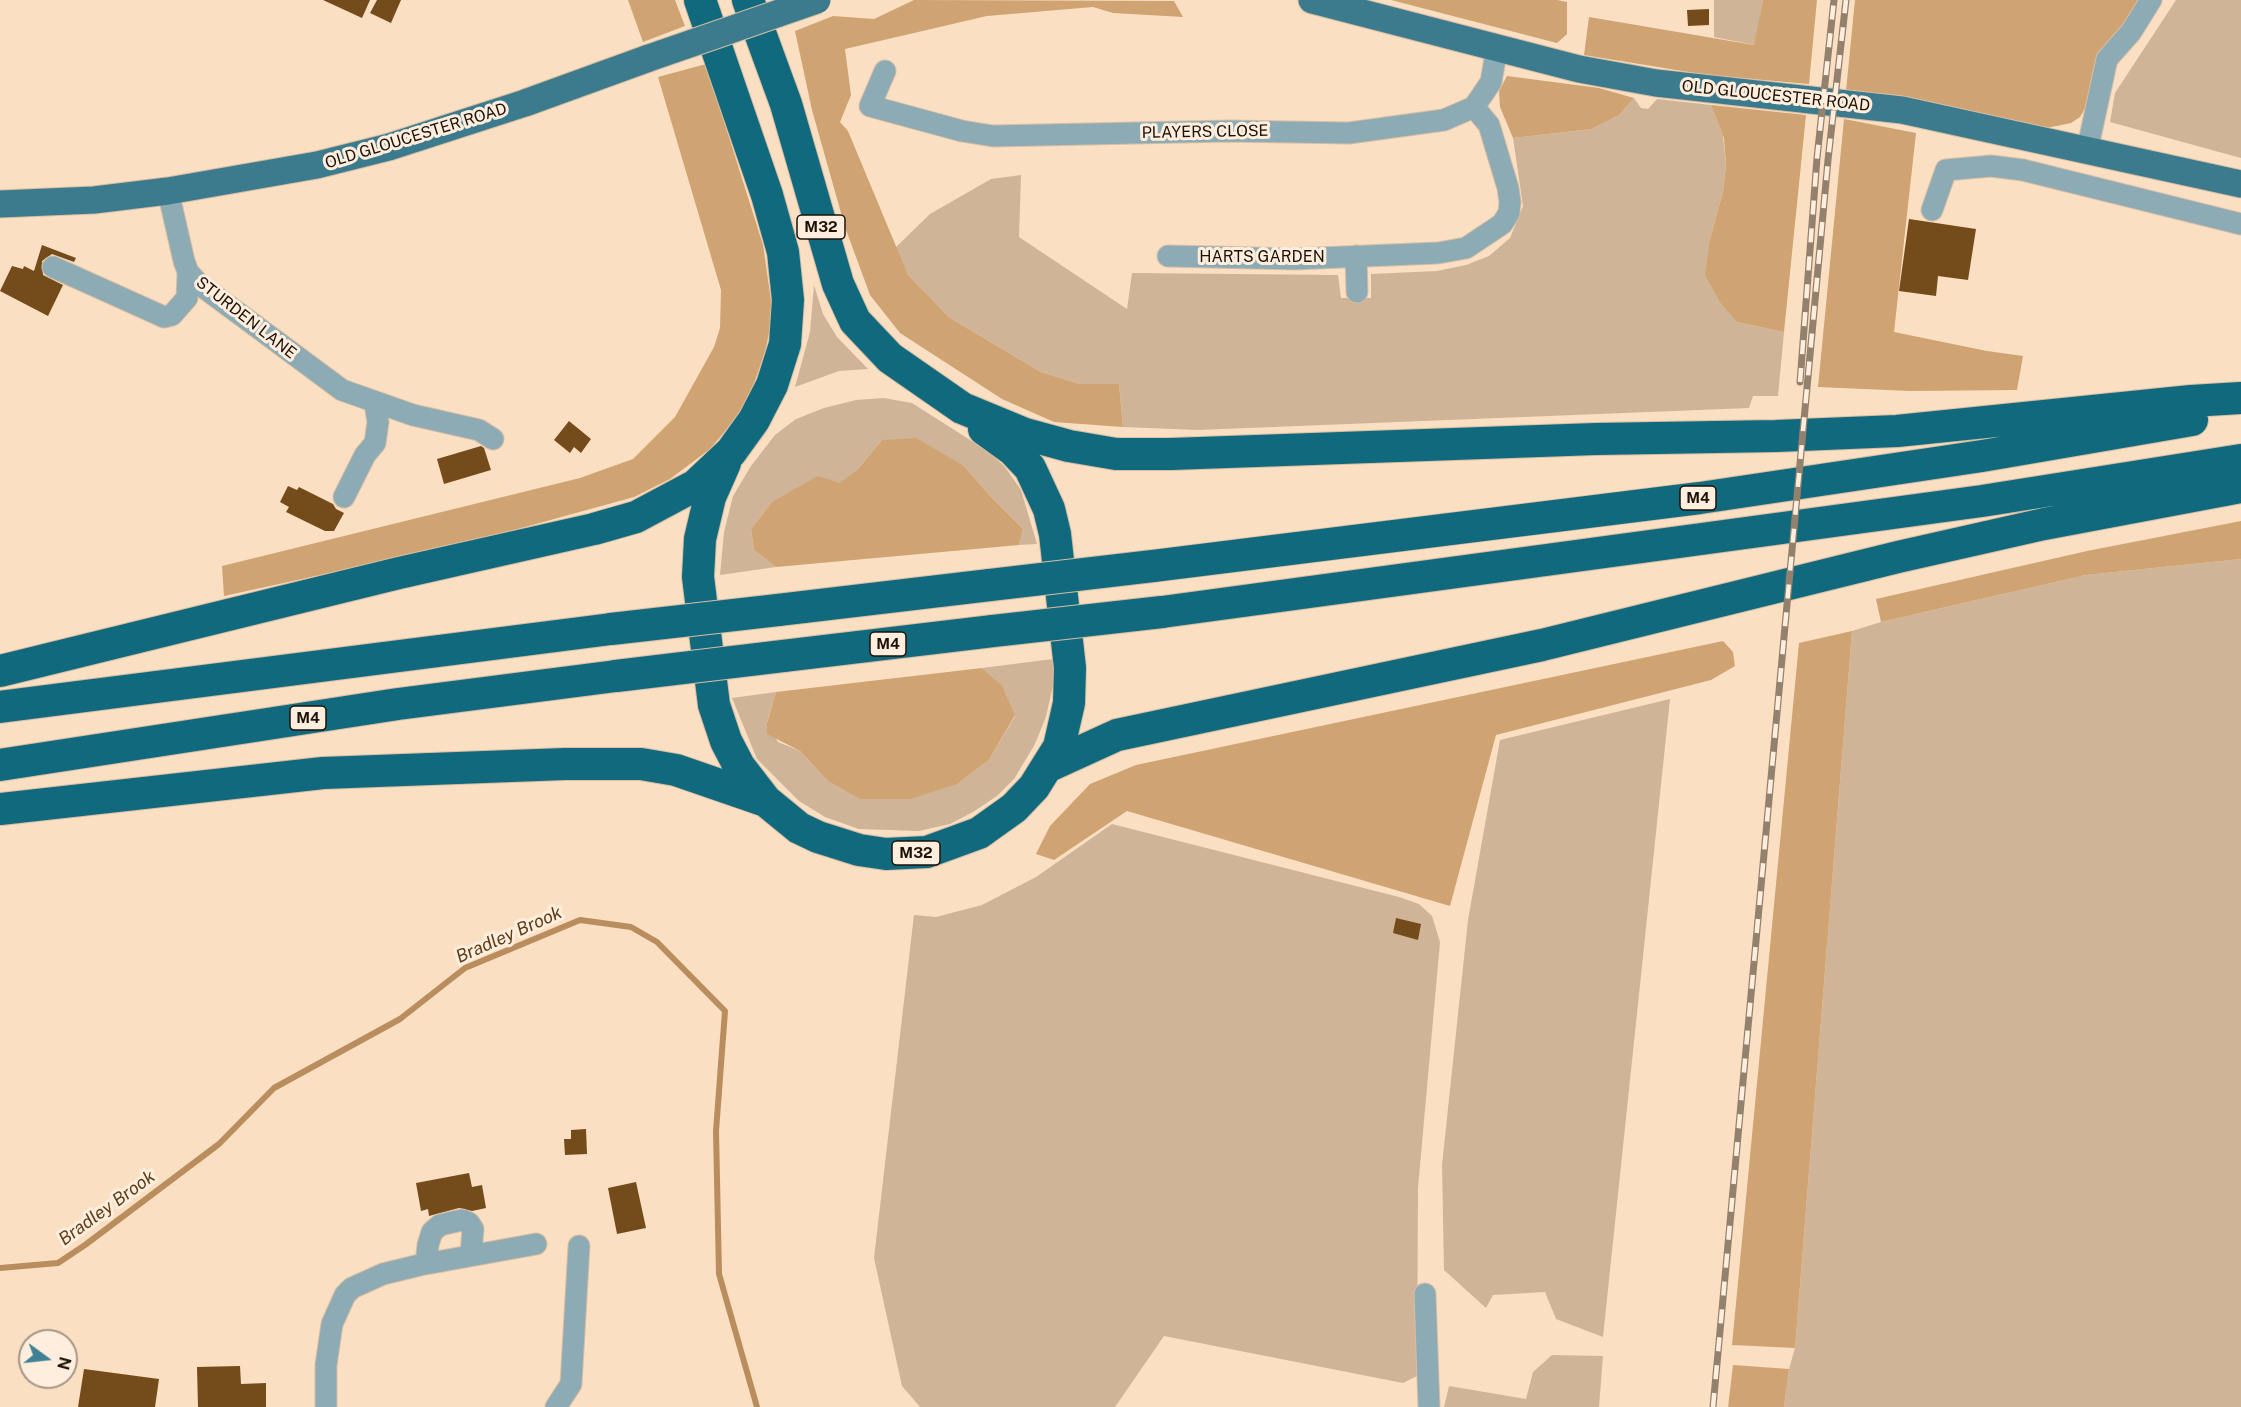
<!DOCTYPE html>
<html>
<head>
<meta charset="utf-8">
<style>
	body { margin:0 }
	#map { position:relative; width:2241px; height:1407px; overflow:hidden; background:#fbdfc2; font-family:"Public Sans",sans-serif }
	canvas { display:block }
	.north { position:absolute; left:18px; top:1329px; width:60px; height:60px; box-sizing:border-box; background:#fed; border:2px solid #a49688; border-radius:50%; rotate:105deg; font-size:16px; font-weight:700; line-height:24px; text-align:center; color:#1b1208 }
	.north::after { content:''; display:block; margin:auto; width:21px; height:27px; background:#408194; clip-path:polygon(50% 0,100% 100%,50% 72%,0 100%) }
</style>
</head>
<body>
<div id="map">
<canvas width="2241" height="1407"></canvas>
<div class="north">N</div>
</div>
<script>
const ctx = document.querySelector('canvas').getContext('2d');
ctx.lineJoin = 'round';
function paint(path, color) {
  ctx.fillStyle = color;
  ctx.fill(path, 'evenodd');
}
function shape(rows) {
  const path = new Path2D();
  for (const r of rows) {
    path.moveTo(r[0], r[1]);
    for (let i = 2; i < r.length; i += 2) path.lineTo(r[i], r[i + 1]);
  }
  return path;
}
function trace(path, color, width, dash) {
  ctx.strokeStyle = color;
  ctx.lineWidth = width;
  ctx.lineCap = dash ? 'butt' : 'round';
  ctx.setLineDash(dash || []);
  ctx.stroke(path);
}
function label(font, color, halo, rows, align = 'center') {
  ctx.font = font + ' "Public Sans",sans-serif';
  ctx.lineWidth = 6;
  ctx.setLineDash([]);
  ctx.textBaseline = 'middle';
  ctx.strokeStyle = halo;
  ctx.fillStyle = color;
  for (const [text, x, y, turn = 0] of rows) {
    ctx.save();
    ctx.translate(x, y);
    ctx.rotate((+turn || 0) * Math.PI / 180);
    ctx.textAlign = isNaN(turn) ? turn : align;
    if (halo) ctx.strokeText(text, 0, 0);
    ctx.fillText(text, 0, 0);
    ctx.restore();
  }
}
const green = shape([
	[1714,0,1763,0,1755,45,1714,37],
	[2176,0,2241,0,2241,158,2110,122,2115,93],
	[1634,98,1641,108,1648,109,1657,99,1711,105,1723,135,1726,164,1723,192,1710,239,1737,322,1784,332,1778,396,1753,396,1749,408,1198,430,1123,427,1119,384,1080,384,1041,372,950,318,908,275,895,248,930,214,991,179,1021,175,1019,237,1127,309,1132,273,1338,275,1341,298,1371,298,1371,274,1437,271,1466,265,1489,256,1510,238,1523,206,1513,138,1592,129,1619,115],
	[814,285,823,314,837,337,868,369,839,371,795,387,810,332],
	[884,398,912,403,989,452,1005,467,1021,490,1037,544,1019,545,1023,529,991,497,964,466,882,440,858,469,840,484,772,502,751,529,754,550,776,567,720,575,724,532,733,496,751,466,775,435,796,419,824,408,856,400],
	[2241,559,2241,1407,1784,1407,1789,1369,1795,1348,1852,631,1881,622,2086,575],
	[1053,659,1053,685,1046,717,1034,746,1014,779,997,796,973,812,950,824,919,831,859,829,825,817,799,801,757,759,732,698,776,692,767,722,778,742,800,751,827,780,957,784,989,760,1015,716,1002,685,982,668],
	[1670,699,1603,1337,1556,1319,1545,1292,1493,1295,1486,1308,1444,1270,1442,1165,1468,920,1500,740],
	[1112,824,1399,897,1419,904,1432,916,1440,942,1418,1188,1417,1376,1403,1383,1164,1336,1115,1407,920,1407,902,1386,874,1258,914,915,936,917,982,905,1036,877],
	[1552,1355,1603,1356,1599,1407,1444,1407,1449,1386,1526,1399,1533,1372]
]);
const forest = shape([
	[628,0,675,0,685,26,643,42],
	[914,0,1174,1,1183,17,1113,13,1093,7,987,16,845,49,851,95,840,122,848,131,908,275,950,318,1041,372,1080,384,1119,384,1123,427,1054,422,1002,399,900,333,870,295,845,227,812,110,795,31,833,16,874,19],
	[1391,0,1557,0,1567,2,1567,34,1557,43],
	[1763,0,1817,0,1809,84,1707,75,1584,55,1589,17,1754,45],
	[1855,0,2147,0,2080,117,2071,123,2047,128,1846,91],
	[706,64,763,245,773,314,765,352,746,406,710,449,670,479,634,497,467,543,224,596,222,566,580,478,633,459,675,417,714,347,720,328,721,290,658,77],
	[1507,76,1599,88,1634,98,1619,115,1592,129,1513,138,1500,107,1499,91],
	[1711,105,1806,115,1784,332,1737,322,1720,302,1705,275,1710,239,1723,192,1726,164,1724,138],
	[1844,119,1916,133,1894,332,1987,351,2023,356,2017,390,1910,391,1818,387],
	[916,438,964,466,991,497,1023,529,1019,545,776,567,754,550,751,529,772,502,818,476,840,483,858,469,882,440],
	[2241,521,2241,559,2086,575,1881,622,1876,599,2087,551],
	[1852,631,1795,1348,1732,1345,1799,643],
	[1723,641,1733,652,1735,666,1711,680,1496,735,1450,906,1127,811,1054,860,1036,854,1050,826,1090,784,1136,765],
	[982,668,1002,685,1015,715,989,760,957,784,910,799,860,799,827,780,800,751,767,734,767,723,776,692],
	[1733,1365,1789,1369,1784,1407,1728,1407]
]);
const stream = shape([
	[0,1268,58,1263,85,1245,219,1144,274,1088,400,1019,465,968,580,920,631,927,657,942,725,1011,716,1131,719,1274,757,1407]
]);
const building = shape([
	[323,0,370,0,362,18],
	[377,0,401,0,391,23,370,13],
	[1709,9,1709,25,1688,26,1687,10],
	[1909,219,1976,229,1968,280,1938,276,1936,296,1899,291],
	[42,245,76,258,74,262,52,254,42,261,43,275,63,285,48,316,0,291,12,266,23,269,24,266,34,271],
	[569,421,591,439,581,453,574,447,570,453,554,440],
	[481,446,484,448,491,470,444,484,437,459],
	[288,486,297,490,299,487,333,504,336,509,344,513,334,531,325,531,286,512,289,507,280,502],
	[1396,918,1421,924,1418,940,1393,933],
	[586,1129,587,1154,565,1155,564,1139,571,1139,571,1130],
	[469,1173,472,1187,482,1185,486,1208,472,1211,459,1208,429,1216,428,1209,421,1211,416,1183],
	[636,1182,646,1228,617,1234,608,1188],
	[240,1366,241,1384,266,1383,266,1407,198,1407,197,1367],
	[84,1369,159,1379,155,1407,78,1407]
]);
const minor = shape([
	[885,71,870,106,962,131,993,136,1230,131,1349,133,1444,120,1474,107,1491,82,1497,47],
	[2087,151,2107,59,2131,32,2151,0],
	[168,191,184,261,188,272,199,284,342,390,413,415,479,430,493,439],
	[1932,210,1946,170,1991,166,2023,170,2241,224],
	[1168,256,1295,259,1438,253,1466,248,1502,224,1509,213,1510,202,1508,188,1489,125,1474,107],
	[1356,256,1357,292],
	[53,267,164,317,172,315,187,298,188,272],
	[344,497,365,455,375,443,378,422,375,404],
	[426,1263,428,1245,432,1232,440,1225,462,1220,469,1223,473,1229,471,1254],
	[1425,1294,1429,1407],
	[326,1407,326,1365,332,1324,345,1295,352,1288,383,1274,420,1265,536,1244],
	[556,1407,571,1384,579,1246]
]);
const major = shape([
	[1312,0,1579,69,1656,83,1902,110,2241,184],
	[0,204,94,200,168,191,317,165,389,147,525,103,649,58]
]);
const highway = shape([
	[748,0,786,104,838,284,855,321,890,358,962,408,1025,434,1069,446,1116,454,1171,454,1596,439,1776,436,1897,431,2191,401,2241,398],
	[725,463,710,497,700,539,698,577,714,705,726,741,739,766,766,801,799,828,818,837,859,850,886,854,927,852,979,833,1014,808,1034,787,1059,747,1069,703,1070,668,1055,534,1049,509,1030,468,1013,450,984,429],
	[1153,566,1700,498,1982,456,2192,420],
	[778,610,990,585],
	[1162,612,1982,501,2241,460],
	[783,656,993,631],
	[0,671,399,573,594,529,636,517,696,485,731,452,754,420,772,385,785,344,788,300,783,252,767,195,700,0],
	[0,707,611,629],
	[0,765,398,704,616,676],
	[1049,766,1117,735,1542,645,1898,557,2044,524,2241,487],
	[0,809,323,773,565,764,641,764,676,770,766,801]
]);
const rail = shape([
	[1800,382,1817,158,1834,0],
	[1713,1407,1828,160,1846,0]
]);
const majorBridge = shape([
	[649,58,817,0]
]);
const highwayBridge = shape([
	[990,585,1153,566],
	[611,629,778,610],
	[993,631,1162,612],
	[616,676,783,656]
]);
const shields = [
	[821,227,48],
	[1698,498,36],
	[888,644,36],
	[308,718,36],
	[916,853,48]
];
const shieldNames = [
	["M32",821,227],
	["M4",1698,498],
	["M4",888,644],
	["M4",308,718],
	["M32",916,853]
];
const streetNames = [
	["OLD GLOUCESTER ROAD",1776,96,6],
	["PLAYERS CLOSE",1205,132,-1],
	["OLD GLOUCESTER ROAD",416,136,-17],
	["HARTS GARDEN",1262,257],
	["STURDEN LANE",246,318,38]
];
const waterNames = [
	["Bradley Brook",509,935,-24],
	["Bradley Brook",107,1208,-36]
];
paint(green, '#d0b498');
paint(forest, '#d0a373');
trace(stream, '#b98d5e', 6);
paint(building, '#744c1b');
trace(minor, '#d7bea4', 23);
trace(major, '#d7bea4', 29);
trace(highway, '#d7bea4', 34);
trace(minor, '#8cabb5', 21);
trace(major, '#3c7b8d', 27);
trace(highway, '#11697e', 32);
trace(rail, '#94816d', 7);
trace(rail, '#fed', 4.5, [14]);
trace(majorBridge, '#d7bea4', 29, []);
trace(highwayBridge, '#d7bea4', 34, []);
trace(majorBridge, '#3c7b8d', 27);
trace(highwayBridge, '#11697e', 32);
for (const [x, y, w] of shields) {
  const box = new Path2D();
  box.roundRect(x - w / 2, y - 12, w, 24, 4.5);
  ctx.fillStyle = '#fed';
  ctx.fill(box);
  trace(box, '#1b1208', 1.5);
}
label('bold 15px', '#1b1208', null, shieldNames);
label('16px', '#1b1208', '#fed', streetNames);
label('italic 18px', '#5c3c17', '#fed', waterNames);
</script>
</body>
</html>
